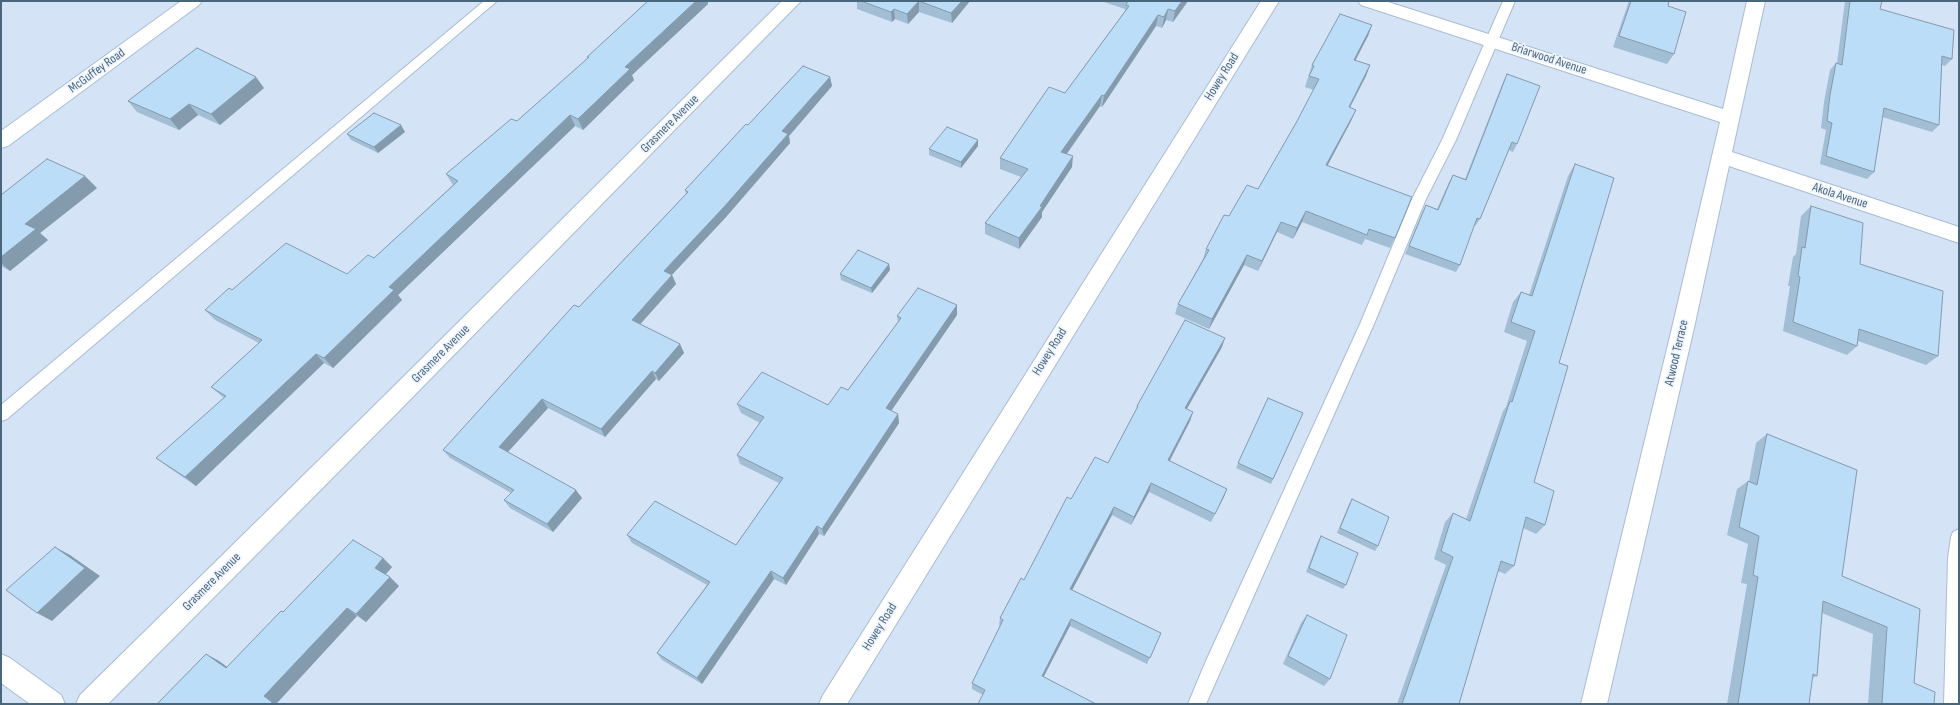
<!DOCTYPE html>
<html>
<head>
<meta charset="utf-8">
<style>
	body { margin:0 }
	#map { position:relative; width:1960px; height:705px; overflow:hidden; background:#e7efff; font-family:"Sofia Sans Condensed",sans-serif }
	canvas { display:block }
	.frame { position:absolute; inset:0; border:2px solid #48677c; pointer-events:none }
</style>
</head>
<body>
<div id="map">
<canvas width="1960" height="705"></canvas>
<div class="frame"></div>
</div>
<script>
const ctx = document.querySelector('canvas').getContext('2d');
ctx.lineJoin = 'round';
function paint(path, color) {
  ctx.fillStyle = color;
  ctx.fill(path, 'evenodd');
}
function shape(rows) {
  const path = new Path2D();
  for (const r of rows) {
    path.moveTo(r[0], r[1]);
    for (let i = 2; i < r.length; i += 2) path.lineTo(r[i], r[i + 1]);
  }
  return path;
}
function trace(path, color, width, dash) {
  ctx.strokeStyle = color;
  ctx.lineWidth = width;
  ctx.lineCap = dash ? 'butt' : 'round';
  ctx.setLineDash(dash || []);
  ctx.stroke(path);
}
function label(font, color, halo, rows, align = 'center') {
  ctx.font = font + ' "Sofia Sans Condensed",sans-serif';
  ctx.lineWidth = 3.5;
  ctx.setLineDash([]);
  ctx.textBaseline = 'middle';
  ctx.strokeStyle = halo;
  ctx.fillStyle = color;
  for (const [text, x, y, turn = 0] of rows) {
    ctx.save();
    ctx.translate(x, y);
    ctx.rotate((+turn || 0) * Math.PI / 180);
    ctx.textAlign = isNaN(turn) ? turn : align;
    if (halo) ctx.strokeText(text, 0, 0);
    ctx.fillText(text, 0, 0);
    ctx.restore();
  }
}
const residential = shape([
	[1,1,1959,1,1959,704,1,704]
]);
const lane = shape([
	[484,1,497,1,7,419,1,421,1,405,484,1],
	[1503,1,1515,1,1456,140,1426,199,1374,324,1206,704,1188,704,1205,663,1360,324,1412,199,1442,140,1503,1],
	[1959,529,1959,704,1944,704,1948,558,1951,537,1953,532,1959,529]
]);
const street = shape([
	[782,1,801,1,398,412,108,704,76,704,80,695,382,398,782,1],
	[1261,1,1279,1,847,704,819,704,823,695,1261,1],
	[1358,1,1385,1,1723,109,1747,1,1765,1,1732,152,1959,227,1959,243,1729,166,1694,328,1607,704,1581,704,1672,328,1720,122,1361,5,1358,1],
	[1,654,10,658,61,695,65,704,30,704,1,683,1,654]
]);
const secondary = shape([
	[181,1,202,1,199,5,8,146,1,148,1,131,181,1]
]);
const wall = shape([
	[648,1,708,1,708,4,632,75,634,80,583,130,575,126,398,295,402,300,333,368,324,363,196,486,168,467,156,458,224,398,211,387,259,343,215,320,205,310,232,290,347,274,374,258,453,185,446,174,517,121,588,58,587,57],
	[857,1,970,1,952,23,919,12,908,24,895,19,892,22,857,9],
	[1101,1,1188,1,1173,22,1166,20,1162,28,1156,26,1102,107,1100,106,1067,154,1072,167,1042,212,1042,217,1019,249,985,234,985,223,1021,177,1000,169,1000,158,1065,93,1125,11,1125,9],
	[1629,1,1669,1,1668,6,1674,54,1667,64,1613,47],
	[1845,1,1882,1,1880,9,1952,59,1945,66,1942,65,1939,125,1932,132,1882,117,1874,172,1867,179,1820,164,1826,130,1821,128,1824,102,1830,70,1836,63,1837,63],
	[1372,25,1368,36,1355,60,1370,65,1366,76,1350,108,1356,110,1351,121,1327,166,1395,238,1390,248,1365,239,1362,245,1302,222,1293,239,1277,232,1258,271,1244,265,1209,329,1175,314,1178,304,1203,259,1206,249,1229,216,1258,189,1296,123,1314,90,1305,87,1312,65],
	[1507,74,1517,144,1513,152,1509,150,1480,219,1475,226,1474,226,1460,265,1456,272,1405,254,1422,213,1426,205,1437,209,1449,182,1453,175,1465,179,1503,82],
	[830,77,832,86,789,136,790,143,726,217,672,275,676,284,640,324,680,344,684,353,659,381,656,379,605,437,548,408,508,452,582,498,553,532,510,508,504,500,511,493,450,458,443,450,686,194,685,190,748,125],
	[264,88,220,125,198,115,179,130,137,112,128,101],
	[405,132,378,153,351,140,347,134],
	[978,140,978,146,961,168,929,155,929,149],
	[1575,164,1559,363,1534,482,1545,525,1536,534,1523,528,1514,566,1505,574,1498,571,1459,704,1397,704,1446,565,1434,559,1445,522,1453,513,1466,519,1503,411,1506,407,1527,341,1504,332,1513,302,1521,292,1529,295,1568,176],
	[97,188,40,233,48,240,10,271,1,266,1,195],
	[1811,206,1860,264,1938,356,1926,365,1858,341,1857,346,1847,355,1783,331,1790,286,1788,286,1793,257,1796,254,1801,216],
	[889,264,890,270,872,293,841,280,840,274],
	[957,315,891,411,898,414,899,423,824,536,819,534,786,585,774,579,702,684,662,660,657,653,707,585,632,543,627,535,736,545,779,483,740,464,737,455,760,423,741,413,737,404,828,405,848,390,898,322,897,316],
	[1222,347,1187,409,1193,412,1190,421,1170,461,1227,489,1211,522,1149,492,1131,525,1112,515,1072,590,1158,640,1147,664,1070,626,983,695,972,689,972,683,1000,626,999,625,1000,618,1024,580,1071,499,1108,463,1135,412,1137,406],
	[1268,398,1303,413,1271,484,1236,468],
	[1767,434,1842,576,1920,609,1914,683,1934,704,1868,704,1873,634,1822,613,1817,676,1812,678,1809,704,1727,704,1747,584,1741,583,1748,544,1727,535,1737,489,1748,481,1749,481,1756,443],
	[1352,499,1378,546,1375,551,1337,533,1349,504],
	[1321,536,1346,585,1343,589,1306,572,1318,541],
	[383,558,392,567,385,575,399,586,366,622,357,616,277,703,278,704,157,704,206,654,219,661,227,667,283,612],
	[1307,615,1330,679,1324,686,1283,664,1301,623]
]);
const shadedWall = shape([
	[696,1,708,1,708,4,632,75,634,80,583,130,578,119,625,67],
	[919,1,919,12,908,24,907,14],
	[962,1,970,1,952,23,951,13],
	[1182,1,1188,1,1173,22,1175,11],
	[894,9,895,19,892,22,891,12],
	[1168,9,1166,20,1162,28,1164,17],
	[1158,15,1156,26,1102,107,1104,96],
	[1372,25,1368,36,1350,71,1354,60],
	[1370,65,1366,76,1344,118,1349,107],
	[256,77,264,88,220,125,211,114],
	[830,77,832,86,789,136,790,143,726,217,667,280,664,271,782,131],
	[1102,95,1100,106,1060,163,1061,152],
	[189,104,198,115,179,130,170,119],
	[1356,110,1351,121,1322,176,1326,165],
	[570,115,575,126,398,295,402,300,333,368,324,358,389,287],
	[401,125,405,132,378,153,374,147],
	[978,140,978,146,961,168,961,162],
	[1073,156,1072,167,1042,212,1042,217,1019,249,1019,238],
	[85,176,97,188,40,233,48,240,10,271,1,263,1,257,25,224],
	[1306,211,1302,222,1293,239,1297,228],
	[1281,222,1277,232,1258,271,1262,261],
	[1247,255,1244,265,1209,329,1212,319],
	[889,264,890,270,872,293,871,288],
	[672,275,676,284,636,329,632,320],
	[957,305,957,315,887,417,886,408],
	[1225,338,1222,347,1182,417,1185,408],
	[680,344,684,353,659,381,655,373],
	[316,354,324,363,196,486,185,477],
	[652,371,656,379,605,437,601,429],
	[542,399,548,408,505,455,499,447],
	[1193,412,1190,421,1165,469,1168,460],
	[898,414,899,423,824,536,822,529],
	[1151,483,1149,492,1131,525,1134,517],
	[1227,489,1224,497,1211,522,1215,514],
	[576,490,582,498,553,532,547,524],
	[1114,507,1112,515,1069,596,1070,589],
	[817,526,819,534,786,585,783,578],
	[55,547,70,555,100,576,52,621,37,613],
	[383,558,392,567,384,576,375,568],
	[771,571,774,579,702,684,697,678],
	[390,577,399,586,366,622,356,614],
	[347,608,357,616,277,703,278,704,271,704,264,696],
	[1071,619,1070,626,1041,682,1042,676],
	[206,654,219,661,238,675,226,668]
]);
const building = shape([
	[648,1,696,1,625,67,630,69,578,119,570,115,389,287,394,290,324,358,316,354,185,477,156,458,226,396,211,387,262,340,205,310,229,288,232,290,286,243,347,274,368,255,374,258,458,181,446,174,511,119,517,121,589,57,587,57,648,1],
	[861,1,962,1,951,13,919,1,907,14,894,9,891,12,861,1],
	[1128,1,1182,1,1175,11,1168,9,1164,17,1158,15,1104,96,1102,95,1061,152,1073,156,1040,206,1042,207,1019,238,985,223,1028,169,1000,158,1049,87,1065,93,1129,6,1126,5,1128,1],
	[1631,1,1669,1,1668,6,1686,12,1674,54,1619,36,1631,1],
	[1850,1,1882,1,1880,9,1954,30,1952,59,1942,56,1939,125,1884,108,1874,172,1826,156,1832,123,1827,121,1830,95,1836,63,1842,65,1850,1],
	[1340,14,1372,25,1354,60,1370,65,1349,107,1356,110,1326,165,1412,197,1395,238,1369,229,1367,235,1306,211,1297,228,1281,222,1262,261,1247,255,1212,319,1178,304,1209,250,1206,249,1224,215,1229,216,1247,185,1258,189,1296,123,1319,79,1309,76,1314,66,1312,65,1340,14],
	[197,48,256,77,211,114,189,104,170,119,128,101,197,48],
	[803,66,830,77,782,131,788,134,724,207,664,271,672,275,632,320,680,344,655,373,652,371,601,429,542,399,499,447,576,490,547,524,504,500,514,490,443,450,574,305,579,307,688,192,685,190,710,163,746,124,748,125,803,66],
	[1507,74,1540,86,1517,144,1512,142,1480,219,1477,218,1460,265,1409,246,1426,205,1438,210,1453,175,1466,180,1507,74],
	[374,113,401,125,374,147,347,134,374,113],
	[947,127,978,140,961,162,929,149,947,127],
	[47,159,85,176,25,224,36,229,1,257,1,195,47,159],
	[1575,164,1614,178,1559,363,1568,366,1534,482,1554,491,1545,525,1526,517,1514,566,1501,561,1459,704,1402,704,1453,557,1441,551,1453,513,1470,521,1510,401,1512,402,1535,331,1511,322,1521,292,1532,296,1575,164],
	[1811,206,1863,223,1860,264,1943,291,1938,356,1859,329,1857,346,1793,322,1800,277,1798,276,1802,247,1805,248,1811,206],
	[858,250,889,264,871,288,840,274,858,250],
	[918,288,957,305,886,408,898,414,822,529,817,526,783,578,771,571,697,678,657,653,710,582,627,535,655,501,736,545,783,478,737,455,764,417,737,404,762,372,828,405,841,387,848,390,901,318,897,316,918,288],
	[1185,320,1225,338,1185,408,1193,412,1168,460,1227,489,1215,514,1151,483,1134,517,1114,507,1070,589,1161,633,1150,658,1071,619,1042,676,1096,704,978,704,985,690,972,683,1003,620,1000,618,1021,578,1024,580,1067,497,1071,499,1095,457,1108,463,1138,406,1137,406,1185,320],
	[1268,398,1303,413,1273,479,1238,463,1268,398],
	[1767,434,1857,470,1842,576,1920,609,1914,683,1935,692,1934,704,1882,704,1887,627,1823,601,1817,676,1813,674,1809,704,1738,704,1758,577,1753,575,1759,536,1739,527,1748,481,1757,485,1767,434],
	[1352,499,1389,517,1378,546,1340,528,1352,499],
	[1321,536,1358,553,1346,585,1309,568,1321,536],
	[353,540,383,558,375,568,390,577,356,614,347,608,264,696,272,702,271,704,157,704,206,654,226,668,281,611,283,612,353,540],
	[55,547,85,568,37,613,6,590,55,547],
	[1307,615,1347,635,1330,679,1288,656,1307,615]
]);
const streetNames = [
	["Briarwood Avenue",1549,59,18],
	["McGuffey Road",97,71,-36],
	["Howey Road",1222,77,-58],
	["Grasmere Avenue",670,124,-45],
	["Akola Avenue",1840,196,18],
	["Howey Road",1050,352,-58],
	["Atwood Terrace",1677,353,-77],
	["Grasmere Avenue",441,354,-45],
	["Grasmere Avenue",212,582,-45],
	["Howey Road",880,627,-58]
];
paint(residential, '#d5e3f7');
trace(lane, '#a8bdd0', 2);
trace(street, '#a8bdd0', 2);
trace(secondary, '#a6bed4', 2);
paint(lane, '#fff');
paint(street, '#fff');
paint(secondary, '#fff');
paint(wall, '#a2bed4');
paint(shadedWall, '#849bad');
paint(building, '#bcddf7');
trace(building, '#849bad', 1);
label('13px', '#48677c', '#f0f5ff', streetNames);
</script>
</body>
</html>
